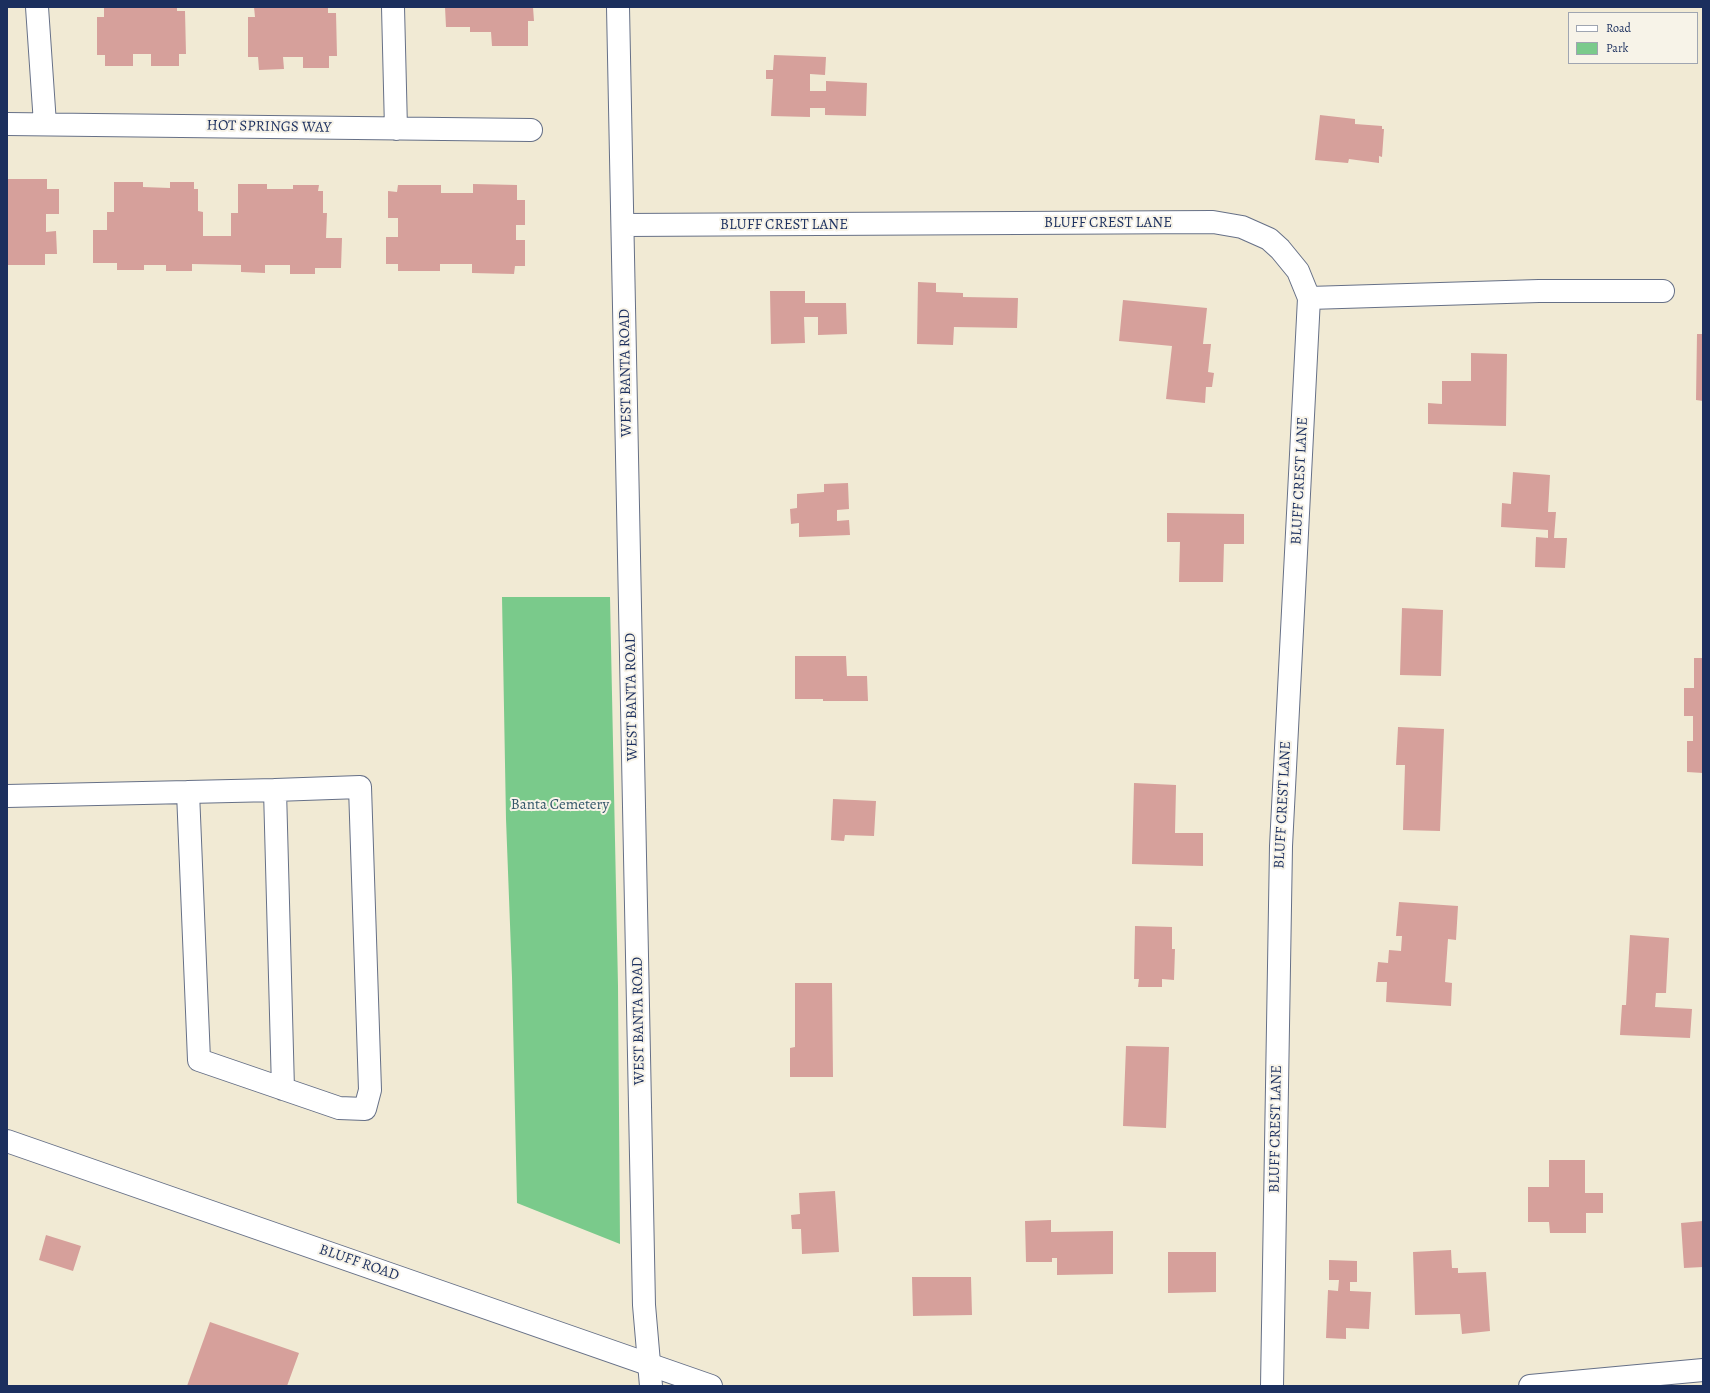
<!DOCTYPE html>
<html>
<head>
<meta charset="utf-8">
<style>
	body { margin:0 }
	#map { position:relative; width:1710px; height:1393px; overflow:hidden; background:#f1ead4; font-family:Alegreya,serif }
	canvas { display:block }
	.frame { position:absolute; inset:0; border:8px solid #1b2f5e; pointer-events:none }
	.legend { position:absolute; left:1568px; top:12px; width:130px; height:52px; box-sizing:border-box; background:#f7f3e8; border:1px solid #9fa5b1; margin:0; padding:5px 7px; list-style:none; font-size:12px; color:#1b2f5e }
	.legend li { display:flex; align-items:center; gap:8px; height:20px }
	.legend b { width:20px; border:1px solid #9fa5b1 }
</style>
</head>
<body>
<div id="map">
<canvas width="1710" height="1393"></canvas>
<div class="frame"></div>
<ul class="legend">
<li><b style="height:5px;background:#fff"></b>Road</li>
<li><b style="height:11px;background:#7aca8b"></b>Park</li>
</ul>
</div>
<script>
const ctx = document.querySelector('canvas').getContext('2d');
ctx.lineJoin = 'round';
function paint(path, color) {
  ctx.fillStyle = color;
  ctx.fill(path, 'evenodd');
}
function shape(rows) {
  const path = new Path2D();
  for (const r of rows) {
    path.moveTo(r[0], r[1]);
    for (let i = 2; i < r.length; i += 2) path.lineTo(r[i], r[i + 1]);
  }
  return path;
}
function trace(path, color, width, dash) {
  ctx.strokeStyle = color;
  ctx.lineWidth = width;
  ctx.lineCap = dash ? 'butt' : 'round';
  ctx.setLineDash(dash || []);
  ctx.stroke(path);
}
function label(font, color, halo, rows, align = 'center') {
  ctx.font = font + ' Alegreya,serif';
  ctx.lineWidth = 4;
  ctx.setLineDash([]);
  ctx.textBaseline = 'middle';
  ctx.strokeStyle = halo;
  ctx.fillStyle = color;
  for (const [text, x, y, turn = 0] of rows) {
    ctx.save();
    ctx.translate(x, y);
    ctx.rotate((+turn || 0) * Math.PI / 180);
    ctx.textAlign = isNaN(turn) ? turn : align;
    if (halo) ctx.strokeText(text, 0, 0);
    ctx.fillText(text, 0, 0);
    ctx.restore();
  }
}
const green = shape([
	[502,597,610,597,618,986,620,1244,517,1203,512,977,506,819]
]);
const building = shape([
	[104,7,177,7,177,11,185,11,186,54,179,54,179,66,151,66,151,54,133,54,133,66,105,66,105,55,97,55,97,17,104,17],
	[254,7,328,7,328,13,336,13,337,56,329,56,329,68,303,68,303,57,283,57,284,69,259,70,258,57,248,57,248,17,255,17],
	[445,7,533,7,534,21,528,21,528,46,492,46,491,32,470,32,470,27,446,27],
	[774,55,826,57,825,75,810,74,810,91,826,91,826,81,867,83,866,116,825,115,825,108,810,108,810,117,771,116,773,79,766,79,766,70,773,70],
	[1320,115,1355,119,1355,124,1382,126,1382,129,1384,129,1382,157,1379,156,1379,163,1349,159,1348,163,1315,160],
	[7,179,47,179,47,189,59,189,59,214,46,214,46,232,56,231,57,254,45,254,45,265,7,265],
	[114,182,143,182,143,187,170,188,170,182,194,182,194,189,198,189,198,211,203,212,203,236,231,236,231,213,238,213,238,184,267,184,267,189,293,189,293,185,319,185,318,191,323,191,323,213,327,213,326,238,342,238,341,268,315,268,315,274,290,274,290,265,265,265,265,273,241,272,241,265,192,264,192,271,166,271,166,265,144,265,144,270,117,270,117,263,93,263,93,230,107,230,107,212,114,212],
	[473,184,517,185,517,200,525,200,525,225,516,225,516,240,525,240,525,266,515,266,514,274,472,273,472,264,440,264,440,271,398,271,398,264,386,264,386,237,398,237,398,218,388,218,388,191,397,192,398,185,441,185,441,193,473,193],
	[918,282,936,283,936,292,963,293,963,297,1018,298,1017,328,954,327,953,345,917,344],
	[770,291,805,291,805,303,846,303,847,334,818,335,818,317,804,317,805,343,771,344],
	[1123,300,1207,308,1203,344,1211,344,1208,372,1214,373,1212,387,1206,387,1205,403,1166,399,1172,346,1119,341],
	[1697,334,1703,334,1703,401,1696,400],
	[1471,353,1507,354,1506,426,1428,424,1428,403,1442,404,1442,381,1471,381],
	[1513,472,1550,475,1548,512,1556,512,1554,538,1567,538,1565,568,1535,567,1536,537,1548,538,1548,530,1501,527,1502,503,1511,504],
	[848,483,849,509,837,510,837,521,849,520,850,535,799,537,799,523,791,524,790,509,797,508,797,494,824,492,824,484],
	[1167,513,1244,514,1244,544,1224,544,1223,582,1179,582,1180,542,1167,542],
	[1402,608,1443,610,1441,676,1400,675],
	[795,656,846,656,847,676,867,676,868,701,823,701,823,699,795,699],
	[1694,658,1703,658,1703,773,1687,772,1687,741,1693,741,1693,716,1684,716,1684,688,1694,688],
	[1398,727,1444,729,1440,831,1403,830,1405,765,1396,765],
	[1134,783,1176,785,1175,833,1203,833,1203,866,1132,864],
	[833,799,876,801,874,836,845,835,844,841,831,840],
	[1399,902,1458,906,1456,940,1448,939,1445,982,1452,983,1451,1006,1386,1002,1387,982,1376,982,1378,962,1388,963,1389,950,1401,951,1402,936,1396,936],
	[1135,926,1172,927,1172,949,1175,949,1174,980,1162,979,1162,987,1138,987,1139,979,1134,979],
	[1630,935,1669,938,1666,993,1656,993,1655,1007,1692,1009,1690,1038,1620,1035,1622,1005,1626,1005],
	[795,983,832,983,833,1077,790,1077,790,1048,795,1047],
	[1126,1046,1169,1047,1166,1128,1123,1126],
	[1549,1160,1585,1160,1585,1193,1603,1193,1603,1213,1586,1213,1586,1233,1550,1233,1549,1222,1528,1222,1528,1187,1549,1187],
	[835,1191,839,1252,802,1254,801,1229,792,1229,791,1215,800,1214,799,1193],
	[1051,1220,1051,1232,1113,1231,1113,1274,1057,1275,1057,1258,1052,1258,1052,1262,1026,1262,1025,1221],
	[1703,1221,1703,1267,1684,1268,1681,1223],
	[46,1235,81,1246,73,1271,39,1260],
	[1451,1250,1452,1268,1458,1268,1458,1273,1486,1272,1490,1331,1462,1334,1460,1314,1415,1315,1413,1252],
	[1168,1252,1216,1252,1216,1292,1168,1293],
	[1329,1260,1357,1261,1357,1282,1350,1282,1350,1291,1371,1292,1369,1329,1346,1328,1346,1339,1326,1338,1328,1290,1338,1291,1339,1280,1329,1280],
	[912,1277,971,1277,972,1315,913,1316],
	[210,1322,299,1353,287,1386,187,1386]
]);
const minor = shape([
	[37,7,45,124],
	[393,7,396,129],
	[618,7,644,1305,651,1386],
	[7,124,531,130],
	[623,225,1213,222,1242,227,1269,239,1280,249,1298,271,1309,298,1281,846,1272,1386],
	[1309,298,1539,291,1663,291],
	[275,790,283,1089],
	[7,796,188,792,275,790,360,787,370,1090,365,1109,339,1108,199,1060,188,792],
	[1530,1386,1703,1370]
]);
const major = shape([
	[7,1141,711,1386]
]);
const streetNames = [
	["HOT SPRINGS WAY",269,127,1],
	["BLUFF CREST LANE",1108,223],
	["BLUFF CREST LANE",784,225],
	["WEST BANTA ROAD",626,373,-91],
	["BLUFF CREST LANE",1300,481,-87],
	["WEST BANTA ROAD",632,697,-91],
	["BLUFF CREST LANE",1283,805,-87],
	["WEST BANTA ROAD",639,1021,-91],
	["BLUFF CREST LANE",1276,1129,-89],
	["BLUFF ROAD",359,1263,19]
];
const parkNames = [
	["Banta Cemetery",560,805]
];
paint(green, '#7aca8b');
paint(building, '#d6a09b');
trace(minor, '#667087', 24);
trace(major, '#667087', 24);
trace(minor, '#fff', 22);
trace(major, '#fff', 22);
label('15px', '#1b2f5e', '#f7f3e8', streetNames);
label('15px', '#335669', '#f7f3e8', parkNames);
</script>
</body>
</html>
